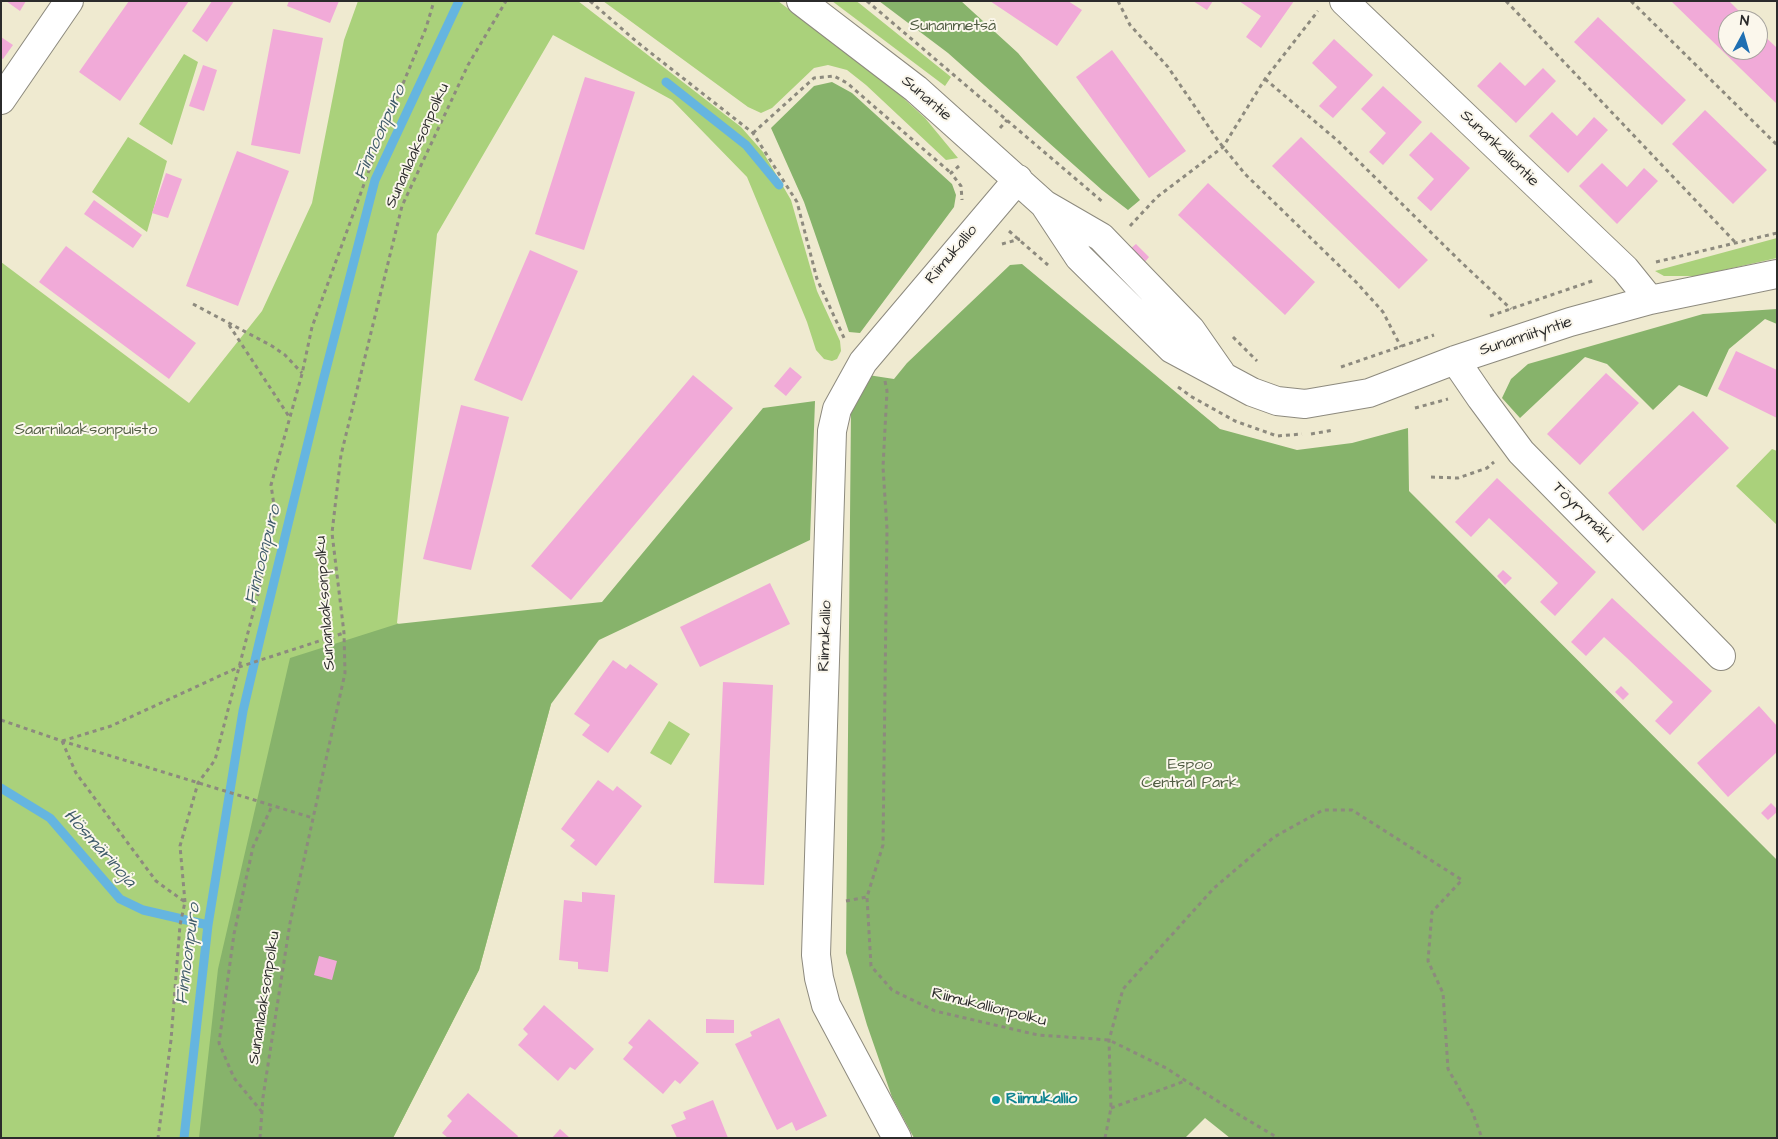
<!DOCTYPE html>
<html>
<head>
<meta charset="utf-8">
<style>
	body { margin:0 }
	#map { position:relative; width:1778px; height:1139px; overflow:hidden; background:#efead0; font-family:"Architects Daughter",sans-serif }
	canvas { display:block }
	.frame { position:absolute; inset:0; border:2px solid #2b2b2b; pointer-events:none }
	.north { position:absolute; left:1718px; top:10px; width:50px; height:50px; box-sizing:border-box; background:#fbf7ec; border:1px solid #a8a59f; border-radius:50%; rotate:6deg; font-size:14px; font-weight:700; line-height:20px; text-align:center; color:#2b2b2b }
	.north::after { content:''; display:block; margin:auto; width:18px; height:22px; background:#1f6fb2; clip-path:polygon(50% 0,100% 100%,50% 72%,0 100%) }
</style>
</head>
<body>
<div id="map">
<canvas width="1778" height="1139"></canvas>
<div class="frame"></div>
<div class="north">N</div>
</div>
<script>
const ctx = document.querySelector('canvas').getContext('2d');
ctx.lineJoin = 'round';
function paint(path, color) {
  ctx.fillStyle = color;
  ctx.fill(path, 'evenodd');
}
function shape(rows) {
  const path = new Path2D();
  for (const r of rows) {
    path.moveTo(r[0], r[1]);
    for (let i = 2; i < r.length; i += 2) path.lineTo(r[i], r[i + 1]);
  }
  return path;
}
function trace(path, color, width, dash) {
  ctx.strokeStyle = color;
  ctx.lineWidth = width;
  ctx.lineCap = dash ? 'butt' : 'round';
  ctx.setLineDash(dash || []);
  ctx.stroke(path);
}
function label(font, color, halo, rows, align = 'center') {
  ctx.font = font + ' "Architects Daughter",sans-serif';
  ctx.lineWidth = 4;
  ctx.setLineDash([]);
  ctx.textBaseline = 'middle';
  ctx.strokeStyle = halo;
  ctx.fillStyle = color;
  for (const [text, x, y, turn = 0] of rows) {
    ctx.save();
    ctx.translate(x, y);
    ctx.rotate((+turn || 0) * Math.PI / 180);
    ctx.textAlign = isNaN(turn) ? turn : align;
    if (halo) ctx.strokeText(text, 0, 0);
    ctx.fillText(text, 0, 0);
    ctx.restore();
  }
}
const green = shape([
	[358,1,578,1,741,127,763,152,791,200,817,291,840,341,841,351,837,359,832,361,824,359,816,350,807,322,747,177,672,100,553,35,437,234,397,623,551,704,479,970,393,1138,1,1138,1,262,189,403,262,311,312,203,344,40],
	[603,1,778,1,889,85,925,118,958,158,946,160,866,85,847,70,828,65,814,68,772,108,761,113,748,107],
	[832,1,856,1,859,3,951,77,945,86],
	[184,54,198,62,172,145,139,124],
	[128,137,167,161,147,232,92,192],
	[1777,238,1777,258,1697,276,1664,276,1655,271],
	[1772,449,1777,451,1777,525,1736,486],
	[669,721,690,734,671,765,650,753]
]);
const forest = shape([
	[879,1,961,1,1018,53,1140,200,1128,210,1102,190,948,53],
	[832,82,852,93,952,184,956,195,954,207,860,333,849,332,804,202,771,128,814,86],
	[1022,264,1220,429,1297,450,1352,443,1408,428,1409,491,1777,860,1777,1138,1230,1138,1205,1118,1185,1138,914,1138,892,1097,867,1025,846,953,851,409,868,375,894,379,907,363,1010,265],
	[1777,309,1777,324,1765,319,1729,349,1707,397,1679,385,1653,410,1607,364,1585,357,1520,418,1502,398,1511,379,1528,364,1703,314],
	[815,401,810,540,599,640,551,704,479,970,393,1138,199,1138,218,969,290,658,397,624,602,602,763,408]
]);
const stream = shape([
	[666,82,746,145,779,185],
	[1,788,50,818,120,899,143,910,208,925],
	[184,1138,208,925,243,711,260,639,323,381,375,180,459,1]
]);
const building = shape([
	[6,1,26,1,20,11],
	[129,1,189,1,120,101,79,72],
	[212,1,234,1,207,42,192,31],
	[289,1,339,1,330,23,287,6],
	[990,1,1068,1,1082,10,1057,46],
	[1193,1,1213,1,1207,10],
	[1239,1,1294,1,1261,48,1246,37,1261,16],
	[1671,1,1729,1,1748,20,1728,20,1728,50,1758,50,1758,30,1777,48,1777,104],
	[1598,17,1686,100,1662,125,1574,42],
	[273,29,323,38,300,154,251,145],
	[1,37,13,45,3,59,1,58],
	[1334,39,1373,75,1333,118,1319,106,1337,87,1312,63],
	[1112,50,1186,151,1149,178,1076,77],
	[1500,62,1525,86,1543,68,1556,81,1516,123,1477,86],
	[203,65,217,70,204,111,189,106],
	[585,77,635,92,584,250,535,234],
	[1383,86,1422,122,1383,165,1369,152,1386,133,1361,109],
	[1705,110,1767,170,1733,204,1672,144],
	[1552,112,1577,136,1594,117,1608,130,1568,173,1529,136],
	[1431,132,1470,168,1431,211,1417,198,1434,179,1409,155],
	[1301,137,1428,260,1399,289,1272,166],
	[237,151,289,171,238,306,186,286],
	[1602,163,1627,187,1644,168,1658,181,1617,224,1579,186],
	[166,173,182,179,168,218,152,213],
	[1208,183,1315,282,1285,315,1178,215],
	[94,200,142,235,133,248,84,214],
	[1136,244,1149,257,1144,263,1130,249],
	[66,246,196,343,169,379,39,282],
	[530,250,578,271,522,401,474,380],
	[1736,351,1777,370,1777,418,1718,389],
	[790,367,802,377,786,396,774,386],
	[1606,373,1639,403,1580,465,1547,434],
	[693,375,733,408,571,600,531,566],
	[461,405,509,417,471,570,423,559],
	[1693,411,1729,448,1643,531,1608,493],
	[1497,478,1596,572,1555,616,1540,602,1558,583,1535,561,1489,518,1471,537,1455,522],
	[1503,570,1512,578,1505,585,1497,576],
	[770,583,790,624,700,667,680,627],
	[1612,598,1712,691,1670,735,1655,721,1673,702,1627,658,1604,637,1586,656,1571,642],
	[613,660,626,669,630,664,658,684,608,753,582,735,590,725,574,714],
	[723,682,773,685,764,885,714,883],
	[1621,686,1629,694,1623,700,1615,692],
	[1759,706,1777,726,1777,752,1728,797,1697,763],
	[598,780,613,791,617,786,642,806,596,866,570,846,575,840,561,829],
	[1771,803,1777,809,1777,812,1768,820,1761,813],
	[582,892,615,895,608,972,578,969,578,962,559,960,564,900,582,902],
	[319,956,337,961,332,980,314,975],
	[544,1005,594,1049,575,1070,570,1067,558,1081,518,1045,528,1034,523,1029],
	[779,1018,827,1116,796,1131,792,1122,777,1130,735,1044,752,1036,750,1032],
	[649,1019,699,1063,680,1084,675,1080,663,1094,623,1059,633,1047,628,1043],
	[706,1019,734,1020,734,1033,706,1033],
	[468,1093,518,1136,517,1138,448,1138,442,1133,452,1121,447,1116],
	[713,1100,728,1138,677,1138,671,1125,686,1119,683,1112],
	[560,1129,570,1138,552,1138]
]);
const path = shape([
	[590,1,637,42,753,133,797,202,817,279,845,340],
	[867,1,1104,203],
	[1118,1,1130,25,1168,67,1219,142,1245,174,1357,283,1383,312,1401,347],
	[1506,1,1735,242],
	[1631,1,1777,145],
	[1265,79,1338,141,1461,262,1511,309],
	[1000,128,1007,120],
	[753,133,814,78,834,76,847,83,951,173],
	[959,166,951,173,961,186,962,200],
	[1130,226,1157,197,1223,147,1265,79,1318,11],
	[1009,231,1048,265],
	[1002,244,1020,239],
	[1656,262,1777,233],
	[193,304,272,346,285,355,302,373],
	[1490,316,1595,280],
	[229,325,290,418],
	[1233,337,1257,361],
	[1341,367,1434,335],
	[885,381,887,391,883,467,887,529,883,845,867,897,871,966,892,990,935,1011,1038,1035,1109,1040,1166,1068,1236,1113,1278,1138],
	[1178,387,1192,397,1235,421,1277,436,1302,434],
	[1415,408,1448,399],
	[1311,434,1334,430],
	[1431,477,1458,478,1487,468,1494,462],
	[1,720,62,741,313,818],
	[62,741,76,773,156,881,185,902,180,925,171,1040,158,1138],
	[62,741,111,726,239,667,344,633],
	[846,901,867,897],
	[185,902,180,846,198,783,215,760,259,590,275,512,271,485,302,374,312,327,383,132,426,28,434,1],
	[1111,1108,1185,1081],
	[262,1112,234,1078,219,1043,234,934,253,847,272,806],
	[260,1138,263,1097,290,923,345,673,344,633,332,533,341,455,402,206,468,65,506,1],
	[1105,1138,1111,1108,1109,1040,1123,989,1214,888,1274,837,1323,810,1352,810,1462,880,1432,912,1428,961,1443,993,1448,1069,1472,1111,1482,1138]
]);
const minor = shape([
	[801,1,916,89,1044,204,1101,237,1191,330,1221,373],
	[1344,1,1625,269,1650,300],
	[1,100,69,1],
	[1044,204,1079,257,1172,349,1252,392,1277,401,1305,404,1369,393,1455,360,1570,322,1650,300,1777,274],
	[1455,360,1481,398,1521,452,1721,656],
	[897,1138,826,1005,819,978,816,955,832,431,837,409,863,362,1018,179]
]);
const markers = [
	[996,1100,5,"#0f9aa8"]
];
const parkNames = [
	["Sunanmetsä",953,27],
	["Saarnilaaksonpuisto",86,431],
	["Espoo",1190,766],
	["Central Park",1190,784]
];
const streetNames = [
	["Sunantie",926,99,41],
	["Sunanlaaksonpolku",418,146,-66],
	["Sunankalliontie",1499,149,44],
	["Riimukallio",952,255,-50],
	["Sunanniityntie",1526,337,-18],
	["Töyrymäki",1582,513,45],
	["Sunanlaaksonpolku",326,603,-94],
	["Riimukallio",826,636,-88],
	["Sunanlaaksonpolku",265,998,-81],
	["Riimukallionpolku",989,1008,14]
];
const cultureNames = [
	["Riimukallio",1006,1100]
];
const waterNames = [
	["Finnoonpuro",381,133,-66],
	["Finnoonpuro",264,555,-76],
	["Hösmärinoja",99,849,48],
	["Finnoonpuro",189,954,-83]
];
paint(green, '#aad17b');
paint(forest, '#87b36b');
trace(stream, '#65b5e0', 9);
paint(building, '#f1aad8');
trace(minor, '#8d8a7e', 30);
trace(path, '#8d8a7e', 3, [4, 4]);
trace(minor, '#fff', 28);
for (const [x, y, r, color] of markers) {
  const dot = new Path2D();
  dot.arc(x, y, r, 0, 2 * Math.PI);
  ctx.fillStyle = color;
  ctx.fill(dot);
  trace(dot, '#fbf7ec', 2);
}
label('16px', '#515d43', '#fbf7ec', parkNames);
label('16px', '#2b2b2b', '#fbf7ec', streetNames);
label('bold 16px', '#0d838f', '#fbf7ec', cultureNames, 'left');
label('italic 18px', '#3f5b6a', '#fbf7ec', waterNames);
</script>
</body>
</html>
